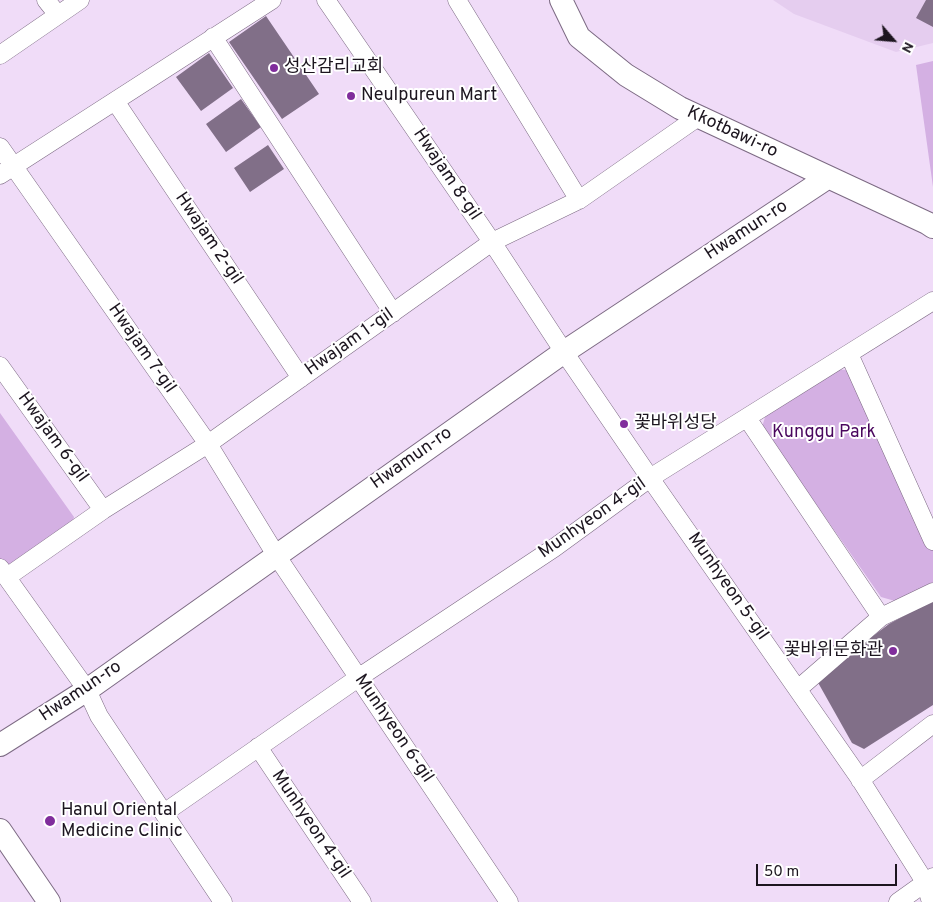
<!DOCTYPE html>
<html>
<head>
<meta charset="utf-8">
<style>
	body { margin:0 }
	#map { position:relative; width:933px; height:902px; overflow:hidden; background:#f0dcf8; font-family:Overpass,sans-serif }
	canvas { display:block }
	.north { position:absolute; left:868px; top:15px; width:50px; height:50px; -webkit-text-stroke:4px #fff; paint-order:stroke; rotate:117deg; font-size:14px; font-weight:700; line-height:20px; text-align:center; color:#1c151f }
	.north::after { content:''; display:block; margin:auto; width:18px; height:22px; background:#1c151f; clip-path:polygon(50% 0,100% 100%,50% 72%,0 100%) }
	.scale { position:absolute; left:756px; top:864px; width:141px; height:22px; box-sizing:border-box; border:2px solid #1c151f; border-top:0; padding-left:6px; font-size:15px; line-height:18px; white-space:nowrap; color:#1c151f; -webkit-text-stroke:4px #fff; paint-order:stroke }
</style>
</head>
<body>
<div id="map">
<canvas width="933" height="902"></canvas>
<div class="north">N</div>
<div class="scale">50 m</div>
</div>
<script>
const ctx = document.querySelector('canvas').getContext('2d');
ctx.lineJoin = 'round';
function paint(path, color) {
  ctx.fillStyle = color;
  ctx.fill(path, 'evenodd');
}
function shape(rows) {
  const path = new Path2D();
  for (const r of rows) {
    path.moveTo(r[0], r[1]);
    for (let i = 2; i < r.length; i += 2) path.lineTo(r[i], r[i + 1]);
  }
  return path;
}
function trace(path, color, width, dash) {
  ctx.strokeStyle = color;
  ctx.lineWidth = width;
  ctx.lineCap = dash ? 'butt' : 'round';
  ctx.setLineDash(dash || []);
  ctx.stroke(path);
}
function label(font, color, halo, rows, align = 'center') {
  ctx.font = font + ' Overpass,"Noto Sans KR",sans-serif';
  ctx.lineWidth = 4;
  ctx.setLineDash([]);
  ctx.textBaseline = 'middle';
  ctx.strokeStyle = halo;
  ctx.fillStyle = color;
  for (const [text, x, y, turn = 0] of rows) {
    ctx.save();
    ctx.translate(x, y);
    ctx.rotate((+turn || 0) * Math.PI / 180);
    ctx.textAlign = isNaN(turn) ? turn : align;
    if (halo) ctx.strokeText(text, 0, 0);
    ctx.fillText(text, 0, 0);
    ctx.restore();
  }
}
const built = shape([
	[773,0,933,0,933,43,896,52,794,14]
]);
const green = shape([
	[933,61,933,187,916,65],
	[829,369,847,370,933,548,933,582,895,601,881,597,762,427,767,411],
	[0,413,74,517,71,532,0,580]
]);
const building = shape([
	[926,0,933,0,933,27,916,18],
	[266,16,319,94,282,119,229,42],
	[209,53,233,88,201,111,176,77],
	[241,99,261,127,226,152,206,124],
	[268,145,284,169,250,192,234,168],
	[933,600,933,705,864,749,852,743,816,679,889,624]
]);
const minor = shape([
	[46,0,58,15],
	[326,0,492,242,564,352,650,478,858,776,925,882,931,902],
	[457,0,579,200],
	[213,37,393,313],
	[0,55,80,0],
	[115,101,301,378],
	[0,147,208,444,276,555,509,902],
	[0,175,272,0],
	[849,354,933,541],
	[0,366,103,510],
	[747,418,881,617],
	[0,568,87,690,99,716,223,902],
	[7,577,103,510,208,444,492,242,579,200,698,117],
	[798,689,881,617,933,592],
	[258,747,362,902],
	[860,780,933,724],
	[164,813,358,678,554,548,650,478,933,301],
	[898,902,933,877]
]);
const tertiary = shape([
	[561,0,579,37,626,75,680,108,927,223,933,227],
	[0,745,87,690,564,352,827,178],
	[0,830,49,902]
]);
const markers = [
	[274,68,5,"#802d9c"],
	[351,96,5,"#802d9c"],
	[624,424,5,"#802d9c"],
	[893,651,5,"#802d9c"],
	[50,821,6,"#802d9c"]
];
const poiNames = [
	["성산감리교회",284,68],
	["Neulpureun Mart",361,96],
	["꽃바위성당",634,424],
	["꽃바위문화관",883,651,"right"],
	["Hanul Oriental",61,811],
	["Medicine Clinic",61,832]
];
const streetNames = [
	["Kkotbawi-ro",732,133,25],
	["Hwajam 8-gil",446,175,56],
	["Hwamun-ro",747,231,-33],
	["Hwajam 2-gil",208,239,56],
	["Hwajam 1-gil",350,343,-35],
	["Hwajam 7-gil",141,349,55],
	["Hwajam 6-gil",52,438,54],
	["Hwamun-ro",412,459,-35],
	["Munhyeon 4-gil",593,519,-35],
	["Munhyeon 5-gil",727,587,55],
	["Hwamun-ro",81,692,-34],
	["Munhyeon 6-gil",393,729,56],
	["Munhyeon 4-gil",310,825,56]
];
const parkNames = [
	["Kunggu Park",824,433]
];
paint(built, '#e5cdef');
paint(green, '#d4b0e3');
paint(building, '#816f88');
trace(minor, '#7c6a83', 19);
trace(tertiary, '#7c6a83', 24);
trace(minor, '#fff', 18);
trace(tertiary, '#fff', 22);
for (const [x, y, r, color] of markers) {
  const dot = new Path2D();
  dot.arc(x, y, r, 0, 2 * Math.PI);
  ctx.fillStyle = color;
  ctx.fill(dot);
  trace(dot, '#fff', 2);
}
label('18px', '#1c151f', '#fff', poiNames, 'left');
label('18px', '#1c151f', '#fff', streetNames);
label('18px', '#4a075e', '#fff', parkNames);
</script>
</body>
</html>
